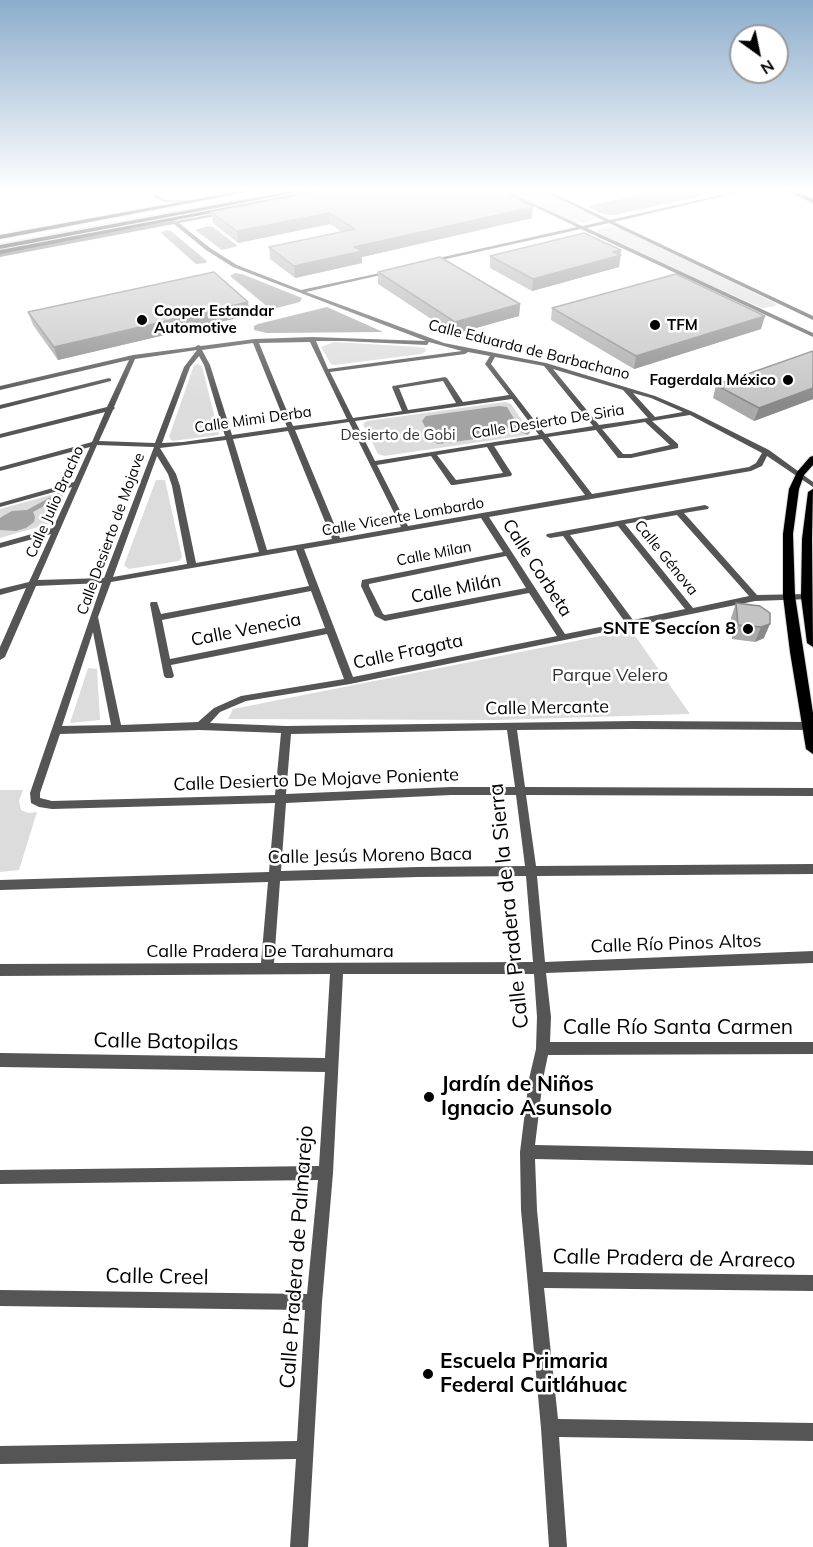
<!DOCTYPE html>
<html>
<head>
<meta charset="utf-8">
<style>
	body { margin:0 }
	#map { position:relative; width:813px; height:1547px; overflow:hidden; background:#fff; font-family:Mulish,sans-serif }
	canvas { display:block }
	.north { position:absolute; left:729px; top:24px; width:60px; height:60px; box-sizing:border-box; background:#fff; border:2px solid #999; border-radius:50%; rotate:147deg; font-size:16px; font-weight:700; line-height:24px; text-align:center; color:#000 }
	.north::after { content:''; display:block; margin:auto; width:21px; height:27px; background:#000; clip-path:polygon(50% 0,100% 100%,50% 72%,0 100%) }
</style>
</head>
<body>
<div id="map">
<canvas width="813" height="1547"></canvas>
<div class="north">N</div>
</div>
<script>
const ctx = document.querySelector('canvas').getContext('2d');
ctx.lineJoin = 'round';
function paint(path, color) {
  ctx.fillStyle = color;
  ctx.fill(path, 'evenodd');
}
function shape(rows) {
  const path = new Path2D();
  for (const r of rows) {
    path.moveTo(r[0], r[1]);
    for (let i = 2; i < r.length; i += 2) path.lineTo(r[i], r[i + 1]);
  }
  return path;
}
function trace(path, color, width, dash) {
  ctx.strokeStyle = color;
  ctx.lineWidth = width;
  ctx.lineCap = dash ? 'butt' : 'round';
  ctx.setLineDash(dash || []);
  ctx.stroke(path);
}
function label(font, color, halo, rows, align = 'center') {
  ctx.font = font + ' Mulish,sans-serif';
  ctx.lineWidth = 5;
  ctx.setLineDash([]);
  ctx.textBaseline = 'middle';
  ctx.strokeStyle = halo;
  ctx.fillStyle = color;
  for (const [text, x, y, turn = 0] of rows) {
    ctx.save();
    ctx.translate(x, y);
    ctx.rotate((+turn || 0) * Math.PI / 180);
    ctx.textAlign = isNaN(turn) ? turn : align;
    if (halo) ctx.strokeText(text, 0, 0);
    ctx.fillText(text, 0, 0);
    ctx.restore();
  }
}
const green = shape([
	[503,189,535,189,596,217,597,219,583,223,572,222],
	[608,226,623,229,667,249,775,303,776,306,762,308,642,255,595,231],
	[334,342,418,347,425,348,426,351,421,354,335,365,331,364,321,347],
	[198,364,202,366,219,435,172,441,169,437,194,365],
	[505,402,511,404,530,432,528,435,384,456,378,454,363,424,367,421],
	[156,480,165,480,182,557,179,561,129,569,124,565],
	[58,493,63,496,48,524,0,538,0,509],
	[631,630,690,714,496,720,228,719,233,709],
	[88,668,97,669,100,720,70,723],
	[0,790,23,790,19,801,21,810,28,813,37,812,19,870,0,872]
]);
const water = shape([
	[668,189,733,189,615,215,603,214,587,206],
	[209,226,213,227,238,246,222,250,195,230],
	[166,230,171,231,207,261,206,263,196,264,161,233],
	[235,273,242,274,302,298,300,302,273,309,269,308,230,276],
	[327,307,383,332,267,333,254,330,254,326,258,324],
	[499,406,507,407,516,422,528,428,530,432,528,435,510,427,490,437,438,444,433,441,422,421,426,416],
	[58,493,63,496,33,512,35,517,34,522,26,528,16,531,0,530,0,518,3,516,12,511,27,510]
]);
const minor = shape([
	[146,189,150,189,160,197,166,200,197,201,165,202,156,199,146,189],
	[497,189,502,189,582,226,605,221,539,189,544,189,610,220,747,189,754,189,614,222,813,316,813,320,609,223,587,228,813,333,813,337,581,229,428,263,430,260,577,227,497,189],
	[224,212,226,214,179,223,210,248,237,265,301,290,394,270,394,272,306,292,444,343,546,363,655,396,693,412,769,450,813,482,813,487,767,456,762,466,751,471,489,517,565,634,625,622,563,536,550,538,546,536,547,534,705,505,709,507,708,509,684,513,757,595,807,594,810,595,810,599,755,601,350,684,246,701,220,712,210,723,286,726,634,721,808,722,813,726,808,730,634,729,517,730,525,787,813,788,813,796,526,795,536,866,813,864,813,874,537,876,545,962,813,951,813,963,546,973,551,1017,550,1042,813,1042,813,1054,548,1055,543,1079,535,1145,813,1151,813,1165,535,1159,537,1210,543,1272,813,1275,813,1291,544,1288,558,1419,813,1423,813,1441,559,1437,567,1547,549,1547,541,1428,521,1210,520,1152,529,1079,536,1049,537,1017,534,974,343,974,333,1173,322,1302,308,1547,290,1547,296,1459,0,1464,0,1446,297,1441,305,1310,0,1306,0,1290,307,1294,318,1180,0,1184,0,1170,319,1166,325,1072,0,1067,0,1053,325,1058,330,974,0,976,0,964,261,963,268,882,0,890,0,880,269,872,275,803,52,809,39,807,31,803,30,793,102,583,36,586,5,657,0,660,0,647,26,588,0,595,0,589,29,582,51,534,0,548,0,543,53,528,72,487,0,507,0,503,74,482,90,447,0,471,0,467,92,442,105,412,0,438,0,434,107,407,129,360,0,390,0,386,133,355,195,347,198,345,201,346,255,339,312,337,426,341,233,267,206,250,174,224,0,257,0,253,171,221,169,219,171,218,176,221,224,212],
	[316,341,343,341,427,345,429,342,462,351,328,369,316,341],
	[310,342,347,419,293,426,259,343,310,342],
	[253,343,287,427,232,435,210,365,202,350,253,343],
	[197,350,184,367,155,443,99,441,113,410,115,408,114,407,135,359,197,350],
	[468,352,490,356,485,364,509,395,463,402,447,378,445,377,393,386,392,387,402,411,353,418,330,372,465,354,468,352],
	[199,356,204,365,225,436,183,442,162,443,190,367,199,356],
	[495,357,544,366,593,426,545,434,491,364,495,357],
	[553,369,623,390,648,418,599,425,553,369],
	[443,381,456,403,408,410,399,388,443,381],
	[633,393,651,398,683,412,655,417,633,393],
	[512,399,539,435,375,461,355,421,512,399],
	[690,415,762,453,756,463,749,467,592,494,548,437,596,430,618,458,631,458,678,448,678,444,652,421,690,415],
	[349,422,401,527,340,538,295,430,349,422],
	[645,422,670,445,631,454,623,454,602,429,645,422],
	[288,431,332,539,267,550,233,439,288,431],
	[542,439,585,495,408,526,377,465,431,456,451,485,454,485,511,476,512,474,494,446,542,439],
	[226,440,259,552,196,563,180,486,176,474,160,448,226,440],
	[97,445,154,447,104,578,38,580,97,445],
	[487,447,503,473,456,480,437,455,487,447],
	[157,456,168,474,172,486,187,564,113,577,157,456],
	[677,515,749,596,693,608,625,524,677,515],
	[481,518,503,552,362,580,361,586,375,616,385,621,529,593,557,636,353,677,304,549,481,518],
	[618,526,685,609,633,620,570,535,618,526],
	[296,550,309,586,161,614,157,602,151,602,150,604,164,676,166,678,172,678,174,676,171,665,327,634,344,679,241,696,214,708,198,722,121,725,98,617,111,582,296,550],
	[506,556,526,588,385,615,383,614,369,586,369,584,506,556],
	[311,591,325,628,170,659,162,620,311,591],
	[93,632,111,725,62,726,93,632],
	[200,730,281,733,275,795,52,801,40,798,40,793,60,734,200,730],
	[507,730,515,787,451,787,286,794,291,734,507,730],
	[451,795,516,795,525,866,418,867,281,871,286,803,451,795],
	[526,876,533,962,274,963,280,881,418,877,526,876],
	[109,378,111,379,111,381,0,409,0,405,109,378]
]);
const major = shape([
	[252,189,263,189,0,239,0,235,252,189],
	[324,189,335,189,0,254,0,250,324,189],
	[782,189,789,189,813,199,813,203,782,189],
	[813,456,813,465,804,475,799,489,793,534,795,596,813,713,813,754,806,749,790,652,783,596,783,534,789,489,797,472,810,457,813,456],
	[813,489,812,539,813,647,807,643,801,597,802,539,808,492,813,489]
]);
const highway = shape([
	[302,189,315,189,0,249,0,245,302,189]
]);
const wall = shape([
	[334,189,532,218,362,257,362,263,295,278,270,259,269,247,342,232,330,224,238,243,213,223,211,212],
	[620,255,621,255,619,267,532,291,490,268,490,256],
	[378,272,520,304,519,316,454,334,378,284],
	[552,308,761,329,634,369,551,320],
	[28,312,250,315,58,360,33,325],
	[813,351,813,399,754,421,713,398,716,385],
	[736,603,760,606,764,638,755,642,732,639,731,618]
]);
const shadedWall = shape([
	[533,207,532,218,362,257,362,263,295,278,294,266,354,247],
	[329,213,330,224,238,243,237,231],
	[621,250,619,267,532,291,533,279],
	[248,302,250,315,58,360,54,347],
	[520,304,519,316,454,334,455,322],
	[765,316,761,329,634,369,636,356],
	[813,388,813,399,754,421,759,408],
	[770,624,764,638,755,642,761,627]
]);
const building = shape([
	[334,189,482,189,492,194,501,192,533,207,354,247,362,251,294,266,269,247,355,229,329,213,237,231,211,212,334,189],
	[584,233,621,250,613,252,621,255,533,279,490,256,584,233],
	[440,257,520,304,455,322,378,272,440,257],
	[214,272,248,302,54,347,28,312,214,272],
	[676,274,765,316,636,356,552,308,676,274],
	[813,351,813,388,759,408,716,385,813,351],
	[736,603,760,606,770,613,770,624,761,627,738,625,736,603]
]);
const markers = [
	[142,320,6,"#000"],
	[655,325,6,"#000"],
	[788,380,6,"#000"],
	[748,629,6,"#000"],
	[429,1097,6,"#000"],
	[428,1374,6,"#000"]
];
const farPoinames = [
	["Cooper Estandar",154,311],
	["Automotive",154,328],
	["TFM",667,325],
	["Fagerdala México",776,380,"right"]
];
const farStreetnames = [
	["Calle Eduarda de Barbachano",529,350,14],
	["Calle Mimi Derba",253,420,-8],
	["Calle Desierto De Siria",548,422,-9],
	["Calle Julio Bracho",55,502,-66],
	["Calle Vicente Lombardo",403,517,-10],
	["Calle Desierto de Mojave",111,534,-70],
	["Calle Milan",434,554,-11],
	["Calle Génova",666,558,51]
];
const farParknames = [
	["Desierto de Gobi",398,435]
];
const streetNames = [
	["Calle Corbeta",537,568,57],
	["Calle Milán",456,589,-11],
	["Calle Venecia",246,630,-11],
	["Calle Fragata",408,652,-12],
	["Calle Mercante",547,708,-1],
	["Calle Desierto De Mojave Poniente",316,780,-2],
	["Calle Jesús Moreno Baca",370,856,-1],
	["Calle Río Pinos Altos",676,944,-2],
	["Calle Pradera De Tarahumara",270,952]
];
const poiNames = [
	["SNTE Seccíon 8",736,629]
];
const parkNames = [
	["Parque Velero",610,676]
];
const nearStreetnames = [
	["Calle Pradera de la Sierra",509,906,-96],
	["Calle Río Santa Carmen",678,1028],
	["Calle Batopilas",166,1042,1],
	["Calle Pradera de Palmarejo",297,1257,-86],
	["Calle Pradera de Arareco",674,1259,1],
	["Calle Creel",157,1277,1]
];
const nearPoinames = [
	["Jardín de Niños",441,1085],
	["Ignacio Asunsolo",441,1109],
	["Escuela Primaria",440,1362],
	["Federal Cuitláhuac",440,1386]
];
paint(green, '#dcdcdc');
paint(water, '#a3a3a3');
trace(major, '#dbdbdb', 2);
trace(highway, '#dbdbdb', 4);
paint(minor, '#555');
paint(major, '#000');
paint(highway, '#000');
paint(wall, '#a9a9a9');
paint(shadedWall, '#898989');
paint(building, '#c4c4c4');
trace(building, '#898989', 1.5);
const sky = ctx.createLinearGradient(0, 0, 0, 405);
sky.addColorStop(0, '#8cadcc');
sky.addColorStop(0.47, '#fff');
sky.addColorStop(1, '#ffffff00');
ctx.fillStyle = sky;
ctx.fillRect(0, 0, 813, 405);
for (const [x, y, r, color] of markers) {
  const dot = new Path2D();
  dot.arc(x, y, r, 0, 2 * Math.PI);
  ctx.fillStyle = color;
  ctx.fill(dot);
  trace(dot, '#fff', 2);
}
label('bold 15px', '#000', '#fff', farPoinames, 'left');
label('15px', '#000', '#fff', farStreetnames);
label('15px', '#333', '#fff', farParknames);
label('18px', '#000', '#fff', streetNames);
label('bold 18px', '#000', '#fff', poiNames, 'right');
label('18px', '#333', '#fff', parkNames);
label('21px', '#000', '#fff', nearStreetnames);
label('bold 21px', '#000', '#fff', nearPoinames, 'left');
</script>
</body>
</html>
